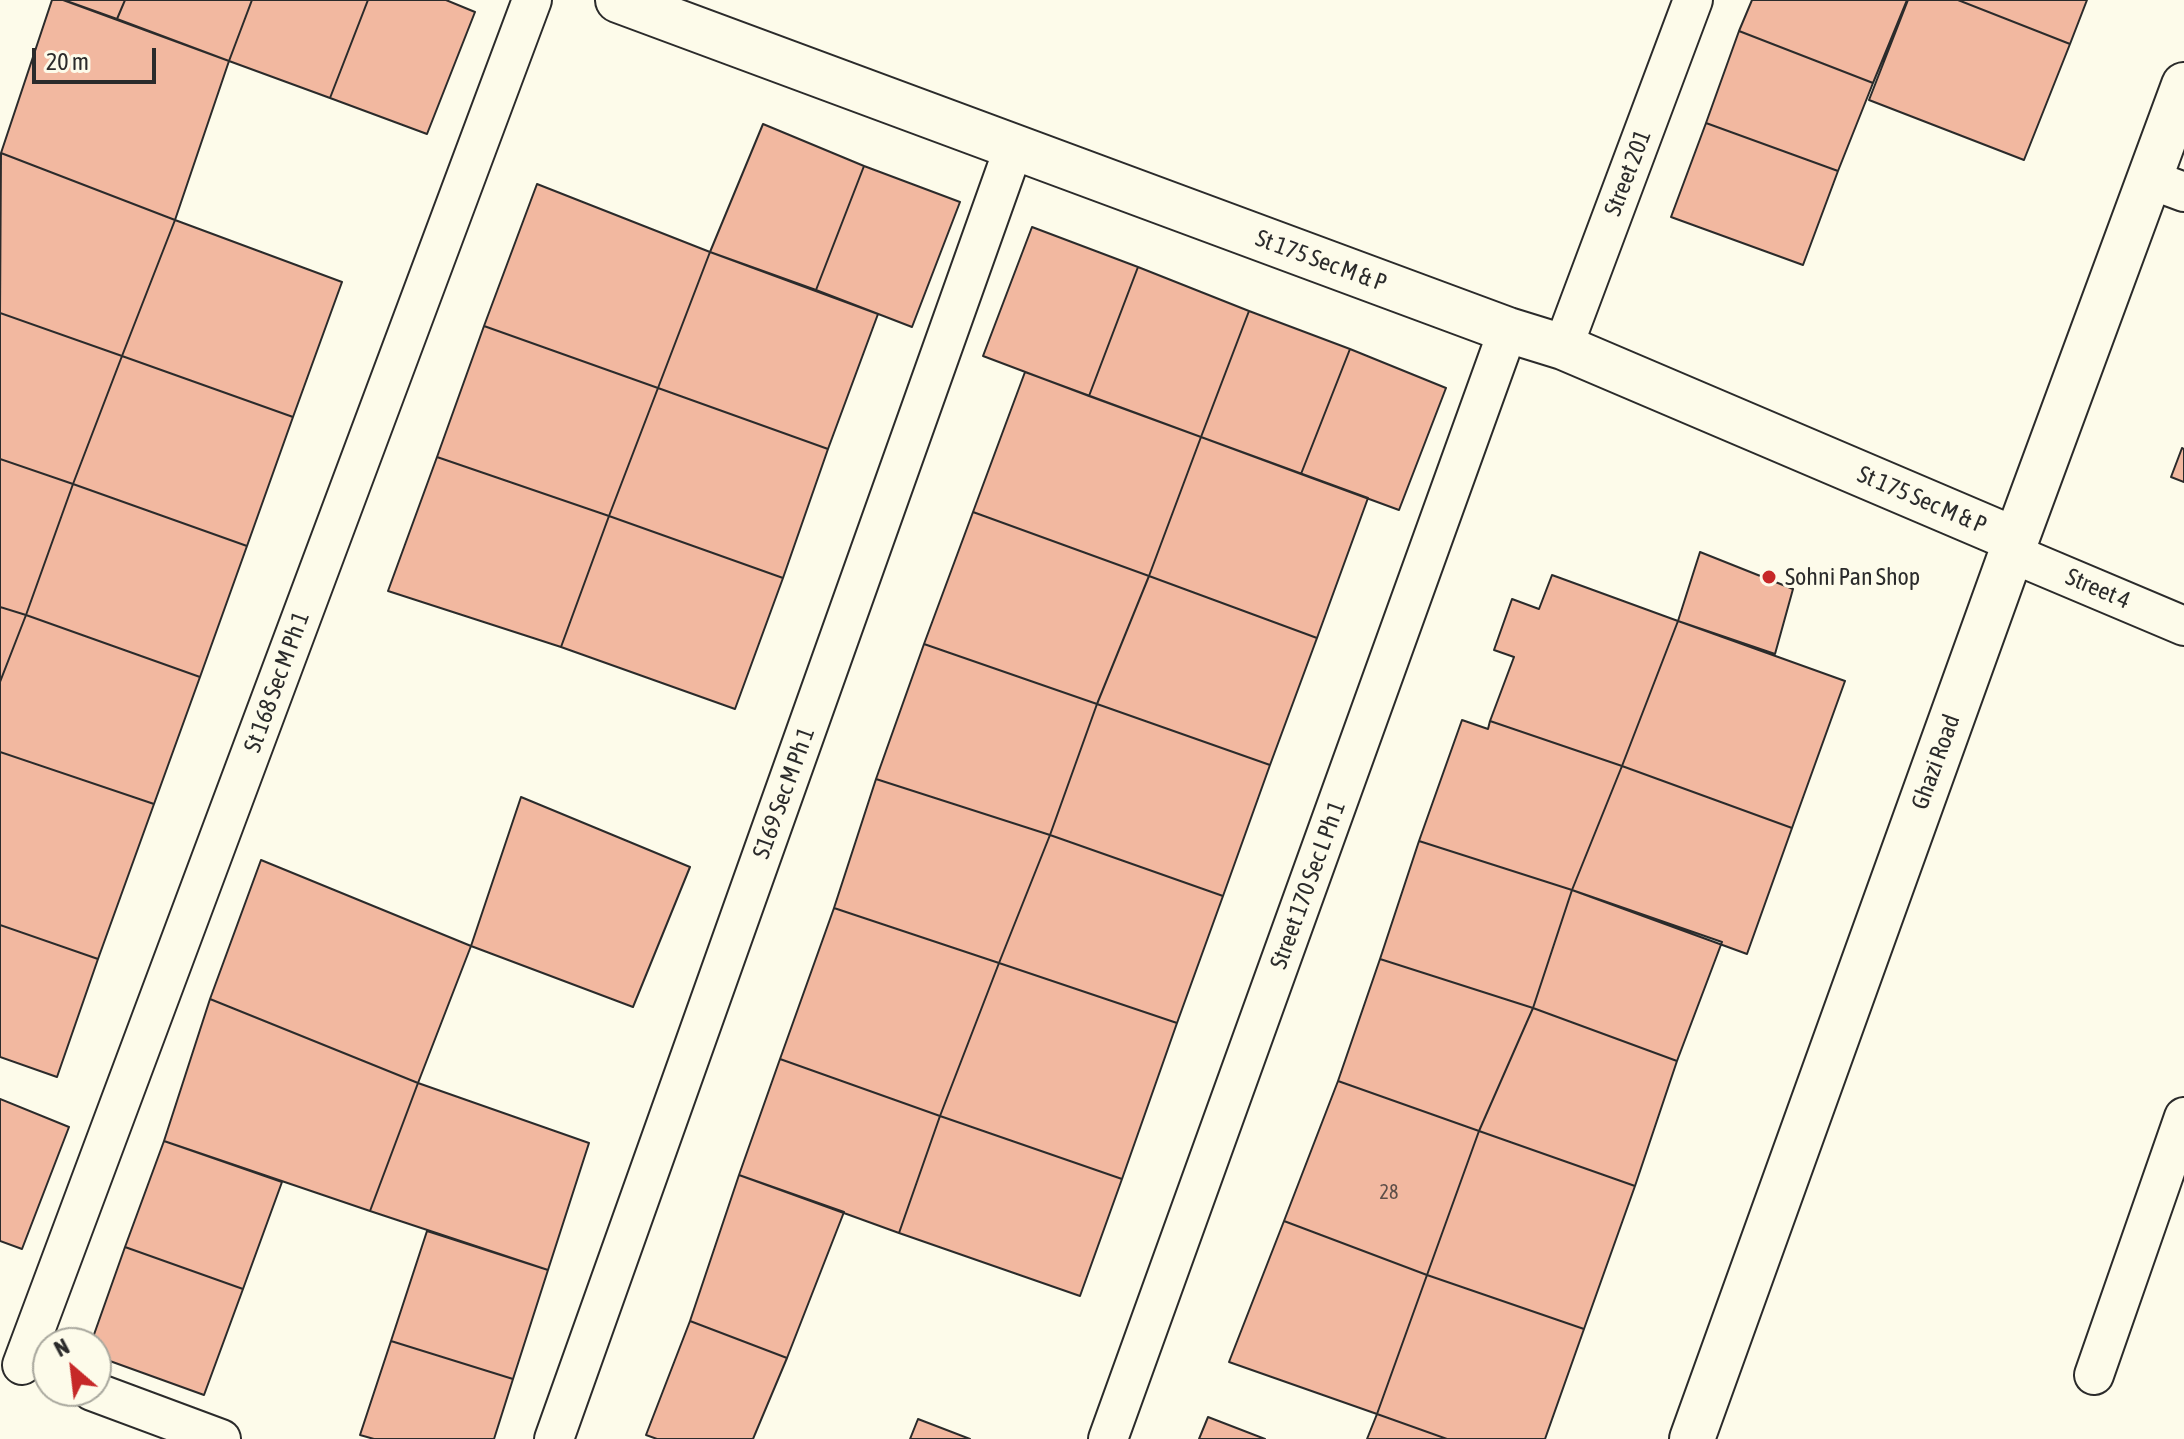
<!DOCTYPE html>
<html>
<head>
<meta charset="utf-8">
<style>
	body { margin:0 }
	#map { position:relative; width:2184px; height:1439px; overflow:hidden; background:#fdfbea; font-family:"Asap Condensed",sans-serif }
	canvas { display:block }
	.north { position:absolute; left:32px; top:1327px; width:80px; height:80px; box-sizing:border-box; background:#fdfbea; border:2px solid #a9a89e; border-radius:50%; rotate:332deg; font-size:22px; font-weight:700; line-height:32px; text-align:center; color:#2b2b2b }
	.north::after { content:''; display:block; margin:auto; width:28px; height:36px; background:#c62828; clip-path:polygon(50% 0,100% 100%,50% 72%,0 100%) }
	.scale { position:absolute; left:32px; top:48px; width:124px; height:36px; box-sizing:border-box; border:4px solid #2b2b2b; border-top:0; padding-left:10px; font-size:24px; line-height:28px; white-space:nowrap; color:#2b2b2b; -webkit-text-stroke:6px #fdfbea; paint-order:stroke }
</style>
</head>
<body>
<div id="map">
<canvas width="2184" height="1439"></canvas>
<div class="north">N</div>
<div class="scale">20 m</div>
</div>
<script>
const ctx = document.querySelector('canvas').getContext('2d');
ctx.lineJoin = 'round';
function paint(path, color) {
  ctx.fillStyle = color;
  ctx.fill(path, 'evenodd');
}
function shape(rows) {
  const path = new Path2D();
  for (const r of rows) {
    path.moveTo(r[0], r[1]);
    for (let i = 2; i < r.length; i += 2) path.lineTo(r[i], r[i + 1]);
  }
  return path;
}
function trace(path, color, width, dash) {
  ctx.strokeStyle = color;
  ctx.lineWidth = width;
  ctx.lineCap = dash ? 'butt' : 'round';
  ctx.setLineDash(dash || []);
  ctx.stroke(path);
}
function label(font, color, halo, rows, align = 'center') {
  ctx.font = font + ' "Asap Condensed",sans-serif';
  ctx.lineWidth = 6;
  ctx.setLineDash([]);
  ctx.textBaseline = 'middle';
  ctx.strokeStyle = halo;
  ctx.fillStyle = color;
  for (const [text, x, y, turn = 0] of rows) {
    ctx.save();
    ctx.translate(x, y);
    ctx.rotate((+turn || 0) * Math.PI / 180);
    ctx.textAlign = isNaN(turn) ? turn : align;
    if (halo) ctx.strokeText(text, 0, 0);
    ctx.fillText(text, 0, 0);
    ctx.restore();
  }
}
const building = shape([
	[52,0,63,0,229,61,175,220,1,153,52,0],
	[64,0,125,0,117,19,64,0],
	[125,0,252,0,229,61,117,19,125,0],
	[252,0,368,0,330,98,229,61,252,0],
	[368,0,446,0,475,12,427,134,330,98,368,0],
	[1752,0,1907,0,1873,83,1739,31,1752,0],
	[1908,0,1958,0,2070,44,2024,160,1869,100,1908,0],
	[1958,0,2087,0,2070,44,1958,0],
	[1739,31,1873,83,1838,171,1706,123,1739,31],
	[1706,123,1838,171,1803,265,1671,217,1706,123],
	[763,124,864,166,816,290,710,252,763,124],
	[1,153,175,220,122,356,0,313,1,153],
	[864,166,960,202,912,327,816,290,864,166],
	[537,184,710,252,658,388,484,326,537,184],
	[175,220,342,282,293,417,122,356,175,220],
	[1032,227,1138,267,1089,396,983,356,1032,227],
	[710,252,878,314,828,449,658,388,710,252],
	[1138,267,1249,311,1201,437,1089,396,1138,267],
	[1249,311,1350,349,1301,474,1201,437,1249,311],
	[0,313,122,356,73,484,0,459,0,313],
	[484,326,658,388,609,516,437,457,484,326],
	[1350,349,1446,388,1399,510,1301,474,1350,349],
	[122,356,293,417,247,546,73,484,122,356],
	[1025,372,1201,437,1149,576,973,512,1025,372],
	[658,388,828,449,783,578,609,516,658,388],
	[1201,437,1368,498,1317,638,1149,576,1201,437],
	[2182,448,2184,449,2184,482,2171,477,2182,448],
	[437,457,609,516,561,647,388,591,437,457],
	[0,459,73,484,26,615,0,607,0,459],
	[73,484,247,546,200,677,26,615,73,484],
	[973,512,1149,576,1097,704,924,644,973,512],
	[609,516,783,578,735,709,561,647,609,516],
	[1700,552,1793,589,1775,654,1678,621,1700,552],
	[1552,575,1678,621,1622,766,1490,721,1514,657,1494,650,1512,599,1539,609,1552,575],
	[1149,576,1317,638,1270,765,1097,704,1149,576],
	[0,607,26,615,0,682,0,607],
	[26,615,200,677,154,804,0,752,0,682,26,615],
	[1678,621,1845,681,1792,828,1622,766,1678,621],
	[924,644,1097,704,1050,835,876,779,924,644],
	[1097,704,1270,765,1223,896,1050,835,1097,704],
	[1462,720,1488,729,1490,721,1622,766,1572,890,1419,841,1462,720],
	[0,752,154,804,98,959,0,925,0,752],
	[1622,766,1792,828,1747,954,1572,890,1622,766],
	[876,779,1050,835,999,963,834,908,876,779],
	[521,797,690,867,633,1007,471,946,521,797],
	[1050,835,1223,896,1177,1023,999,963,1050,835],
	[1419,841,1572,890,1533,1008,1380,959,1419,841],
	[261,860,471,946,418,1083,210,999,261,860],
	[1572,890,1722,942,1677,1061,1533,1008,1572,890],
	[834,908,999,963,940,1116,780,1059,834,908],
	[0,925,98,959,57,1077,0,1057,0,925],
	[1380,959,1533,1008,1479,1131,1338,1081,1380,959],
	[999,963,1177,1023,1122,1179,940,1116,999,963],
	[210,999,418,1083,370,1211,164,1141,210,999],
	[1533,1008,1677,1061,1635,1186,1479,1131,1533,1008],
	[780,1059,940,1116,899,1233,739,1175,780,1059],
	[1338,1081,1479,1131,1427,1275,1284,1221,1338,1081],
	[418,1083,589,1143,548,1270,370,1211,418,1083],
	[0,1099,69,1127,22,1249,0,1241,0,1099],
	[940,1116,1122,1179,1080,1296,899,1233,940,1116],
	[1479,1131,1635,1186,1584,1329,1427,1275,1479,1131],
	[164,1141,282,1182,243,1289,125,1247,164,1141],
	[739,1175,844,1212,787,1358,690,1321,739,1175],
	[1284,1221,1427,1275,1377,1414,1229,1362,1284,1221],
	[427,1231,548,1270,513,1379,391,1341,427,1231],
	[125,1247,243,1289,204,1395,96,1356,96,1343,91,1343,125,1247],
	[1427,1275,1584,1329,1545,1439,1447,1439,1377,1414,1427,1275],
	[690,1321,787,1358,753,1439,657,1439,646,1435,690,1321],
	[391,1341,513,1379,494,1439,374,1439,360,1435,391,1341],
	[1377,1414,1447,1439,1367,1439,1377,1414],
	[1208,1417,1265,1439,1199,1439,1208,1417],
	[918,1419,970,1439,910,1439,918,1419]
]);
const street = shape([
	[2149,179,2184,192],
	[1563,347,1693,0],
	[2011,553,2184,626],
	[22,1365,532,0],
	[2094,1375,2184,1117],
	[92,1391,221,1439],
	[554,1439,1014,147],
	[1108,1439,1508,330]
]);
const secondary = shape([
	[618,0,1508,330,1563,347,2016,540],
	[1692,1439,2016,540,2184,85]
]);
const markers = [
	[1769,577,8,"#c62828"]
];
const numberNames = [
	["28",1389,1193]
];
const streetNames = [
	["Street 201",1628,173,-69],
	["St 175 Sec M & P",1321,261,20],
	["St 175 Sec M & P",1922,500,23],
	["Street 4",2098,589,23],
	["St 168 Sec M Ph 1",277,682,-70],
	["Ghazi Road",1936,762,-70],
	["S169 Sec M Ph 1",784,793,-70],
	["Street 170 Sec L Ph 1",1308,885,-70]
];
const poiNames = [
	["Sohni Pan Shop",1785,577]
];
paint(building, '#f2b8a0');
trace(building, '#2b2b2b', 2);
trace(street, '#2b2b2b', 42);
trace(secondary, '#2b2b2b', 48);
trace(street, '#fdfbea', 38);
trace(secondary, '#fdfbea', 44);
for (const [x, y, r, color] of markers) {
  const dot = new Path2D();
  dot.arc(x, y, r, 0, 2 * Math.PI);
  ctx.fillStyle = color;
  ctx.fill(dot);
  trace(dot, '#fdfbea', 3);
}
label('20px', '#5d4e48', null, numberNames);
label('24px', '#2b2b2b', '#fdfbea', streetNames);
label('24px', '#2b2b2b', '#fdfbea', poiNames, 'left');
</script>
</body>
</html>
